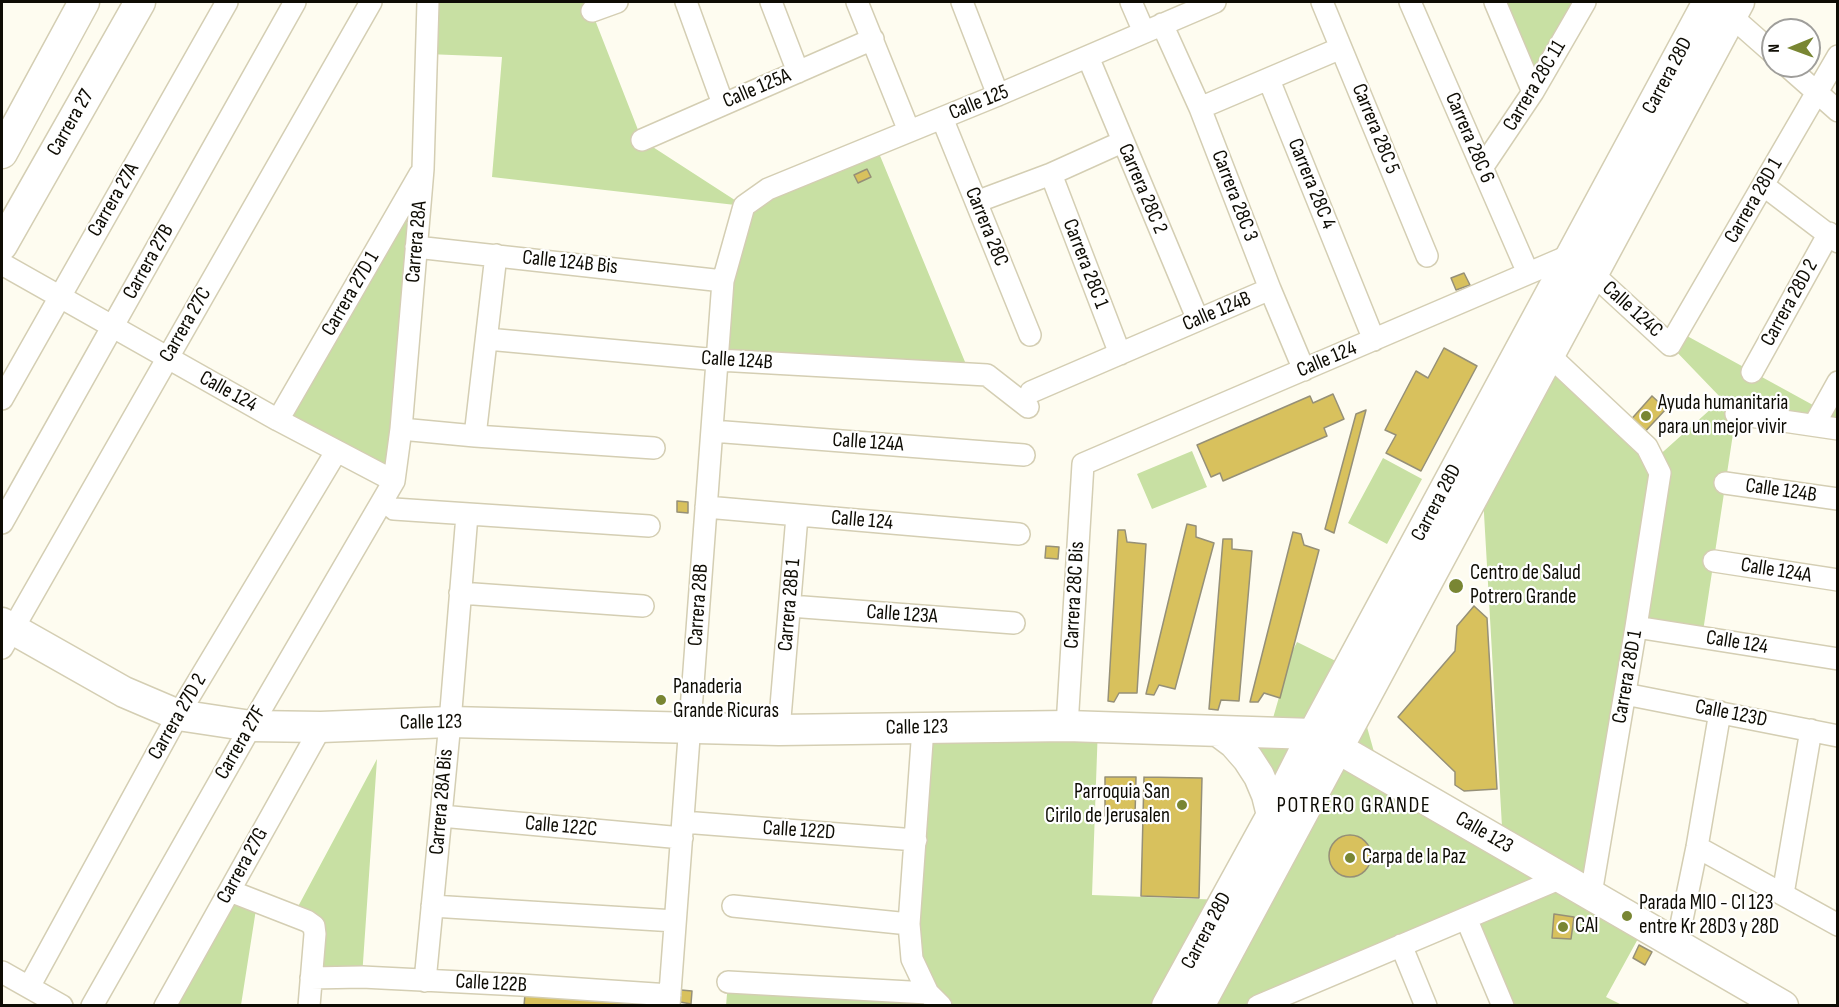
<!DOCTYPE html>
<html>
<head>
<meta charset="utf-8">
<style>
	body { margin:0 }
	#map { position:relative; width:1839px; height:1007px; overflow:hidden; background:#fefcf0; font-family:"Sofia Sans Condensed",sans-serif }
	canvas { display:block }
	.frame { position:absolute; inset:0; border:3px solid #0e0c04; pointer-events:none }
	.north { position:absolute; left:1761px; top:18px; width:60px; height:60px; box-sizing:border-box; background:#fff; border:2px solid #9f9e9b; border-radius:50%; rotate:269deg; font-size:16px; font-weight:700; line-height:24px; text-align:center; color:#0e0c04 }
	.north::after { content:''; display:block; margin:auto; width:21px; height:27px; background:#798633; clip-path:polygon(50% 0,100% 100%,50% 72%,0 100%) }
</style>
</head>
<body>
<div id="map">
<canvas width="1839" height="1007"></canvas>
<div class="frame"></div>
<div class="north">N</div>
</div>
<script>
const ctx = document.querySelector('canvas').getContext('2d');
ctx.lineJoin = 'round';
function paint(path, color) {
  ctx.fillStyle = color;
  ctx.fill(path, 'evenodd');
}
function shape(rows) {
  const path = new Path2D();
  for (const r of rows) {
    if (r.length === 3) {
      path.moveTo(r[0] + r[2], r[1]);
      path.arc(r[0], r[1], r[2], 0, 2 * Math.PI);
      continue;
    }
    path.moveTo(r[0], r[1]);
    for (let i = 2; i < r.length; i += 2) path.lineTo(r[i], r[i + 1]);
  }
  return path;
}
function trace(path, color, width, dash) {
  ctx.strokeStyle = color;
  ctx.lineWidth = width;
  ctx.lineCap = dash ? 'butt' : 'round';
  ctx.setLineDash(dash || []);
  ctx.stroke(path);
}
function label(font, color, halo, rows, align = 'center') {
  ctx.font = font + ' "Sofia Sans Condensed",sans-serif';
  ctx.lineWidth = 4.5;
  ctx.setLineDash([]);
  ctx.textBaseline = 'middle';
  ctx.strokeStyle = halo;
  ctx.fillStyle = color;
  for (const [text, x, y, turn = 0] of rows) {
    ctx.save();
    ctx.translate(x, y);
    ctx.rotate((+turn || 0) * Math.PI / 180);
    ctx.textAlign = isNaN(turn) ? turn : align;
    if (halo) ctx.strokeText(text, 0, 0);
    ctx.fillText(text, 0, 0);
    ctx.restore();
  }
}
const green = shape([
	[428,2,588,2,642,140,744,206,876,146,970,374,718,360,744,206,492,177,502,57,427,54],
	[1495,2,1585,2,1533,92],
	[423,169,394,481,278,420],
	[1678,331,1822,410,1837,382,1837,429,1736,414,1702,638,1636,627,1591,894,1645,926,1606,997,1622,1005,1503,1005,1466,918,1258,1005,726,1006,728,982,928,992,912,959,923,728,1098,726,1092,895,1224,900,1272,814,1248,759,1269,732,1292,652,1297,642,1348,667,1549,354,1655,459,1722,399,1670,345],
	[1482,479,1503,844,1376,759,1367,727,1365,711],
	[1192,451,1207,487,1152,509,1137,474],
	[1383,458,1422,479,1387,544,1348,523],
	[377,759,362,977,311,978,314,942,293,916],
	[230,891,257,903,241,1005,165,1006]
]);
const building = shape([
	[867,169,871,177,858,183,854,175,867,169],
	[1464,273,1470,285,1456,290,1451,278,1464,273],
	[1444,348,1477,366,1421,471,1386,453,1396,435,1385,430,1416,371,1428,378,1444,348],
	[1333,394,1344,419,1324,428,1327,436,1223,481,1220,473,1211,477,1197,445,1310,396,1313,403,1333,394],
	[1652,396,1666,409,1641,436,1627,424,1652,396],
	[1366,410,1334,533,1325,529,1356,414,1366,410],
	[677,501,688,502,688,513,677,512,677,501],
	[1187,524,1196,526,1196,537,1214,543,1175,689,1159,685,1154,695,1146,694,1187,524],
	[1118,530,1125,530,1127,542,1146,544,1137,693,1119,693,1114,702,1108,701,1118,530],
	[1293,532,1301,534,1304,545,1319,550,1280,698,1264,693,1258,702,1250,702,1293,532],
	[1223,539,1232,539,1232,549,1252,551,1239,701,1221,700,1218,710,1209,709,1223,539],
	[1046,546,1059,547,1058,559,1045,558,1046,546],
	[1474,606,1487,618,1497,789,1464,791,1455,785,1455,772,1398,717,1455,651,1457,626,1474,606],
	[1105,777,1136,777,1135,817,1105,816,1105,777],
	[1144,777,1202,778,1199,898,1141,896,1144,777],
	[1350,856,21],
	[1554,914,1574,917,1571,939,1552,938,1554,914],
	[1639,945,1652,952,1645,965,1633,958,1639,945],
	[681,990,692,991,691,1004,680,1002,681,990],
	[525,994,645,1003,644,1006,524,1006,525,994]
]);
const street = shape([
	[686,2,723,104],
	[771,2,798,72],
	[857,2,909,131],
	[962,2,998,95],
	[1131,2,1144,32],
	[1322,2,1427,256],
	[1410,2,1528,273],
	[1495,2,1533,92],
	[1723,7,1731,16,1773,53],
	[592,11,617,2],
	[1162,24,1200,108,1270,289,1304,370],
	[1088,57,1198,320],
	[1787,66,1838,111],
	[1269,80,1374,340],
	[1200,108,1341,48],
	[942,118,1030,335],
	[642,140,873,39],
	[1482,168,1533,92,1585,2],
	[1051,174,1120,354],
	[1763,185,1838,242],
	[976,202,1051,174,1122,142],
	[416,247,723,281],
	[2,264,278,420,394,481],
	[1594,275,1670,345,1838,56],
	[487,339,718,360,987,375,1028,407],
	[1549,355,1647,447,1660,473,1636,627,1591,894],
	[1752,372,1829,233],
	[1031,392,1270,289],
	[2,399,227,2],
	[1736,414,1838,429],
	[278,420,420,174],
	[1814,425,1838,382],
	[401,429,475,436,654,448],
	[712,431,1024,455],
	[475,436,496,255],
	[1725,483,1838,499],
	[706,507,1019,534],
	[394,509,649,526],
	[2,523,295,2],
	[1714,561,1838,580],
	[460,593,643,606],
	[790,606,1014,623],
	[1636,627,1838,659],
	[2,648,371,2],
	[1625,694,1838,736],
	[1067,726,1083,464,1571,255],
	[923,728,909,924,912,959,928,993,941,1006],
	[779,730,797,516],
	[441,816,682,838],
	[683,822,916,840],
	[1697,847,1838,925],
	[230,891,307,921,314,926,315,934,309,1006],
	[1783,894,1811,730],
	[432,906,675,921],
	[733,906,909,924],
	[1466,918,1503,1006],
	[1677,944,1697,847,1720,712],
	[1401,945,1426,1006],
	[2,972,62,1006],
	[311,978,362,977,521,985,670,995],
	[425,981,450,722,467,515],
	[728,982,928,993],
	[29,987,178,715,336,452],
	[92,1006,251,726,394,481,401,429,423,169,428,2],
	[165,1006,321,727],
	[669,1006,723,281,744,206,768,189,998,95,1215,2],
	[1258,1006,1561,878]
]);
const secondary = shape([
	[2,153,84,2],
	[2,245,140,2],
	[2,623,124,692,178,715,251,726,321,727,450,722,779,730,1067,726,1313,734,1783,1006],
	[1218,731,1234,743,1248,759,1259,776,1267,795,1272,815],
	[1167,1006,1272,815,1313,734,1708,2],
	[1199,1006,1739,2]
]);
const markers = [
	[1646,416,6,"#798633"],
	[1456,586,8,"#798633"],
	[661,700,6,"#798633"],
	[1182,805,6,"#798633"],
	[1350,858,6,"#798633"],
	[1627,916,6,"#798633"],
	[1563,927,6,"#798633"]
];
const streetNames = [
	["Carrera 28D",1668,76,-62],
	["Carrera 28C 11",1535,86,-59],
	["Calle 125A",757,89,-23],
	["Calle 125",979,103,-22],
	["Carrera 27",71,123,-60],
	["Carrera 28C 5",1375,129,68],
	["Carrera 28C 6",1469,138,67],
	["Carrera 28C 4",1311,184,68],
	["Carrera 28C 2",1142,189,67],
	["Carrera 28C 3",1234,196,69],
	["Carrera 27A",114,200,-60],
	["Carrera 28D 1",1754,201,-60],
	["Carrera 28C",986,227,68],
	["Carrera 28A",417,242,-85],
	["Carrera 27B",149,262,-61],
	["Calle 124B Bis",570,263,6],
	["Carrera 28C 1",1085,264,69],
	["Carrera 27D 1",351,294,-60],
	["Carrera 28D 2",1790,303,-61],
	["Calle 124C",1632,310,42],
	["Calle 124B",1217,312,-23],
	["Carrera 27C",186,325,-60],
	["Calle 124",1327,360,-23],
	["Calle 124B",737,361,4],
	["Calle 124",228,392,29],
	["Calle 124A",868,443,4],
	["Calle 124B",1781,491,8],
	["Carrera 28D",1437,503,-62],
	["Calle 124",862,521,5],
	["Calle 124A",1776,571,9],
	["Carrera 28C Bis",1075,595,-87],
	["Carrera 28B",699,605,-86],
	["Carrera 28B 1",790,605,-85],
	["Calle 123A",902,615,4],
	["Calle 124",1737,643,9],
	["Carrera 28D 1",1628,677,-80],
	["Calle 123D",1731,714,11],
	["Carrera 27D 2",178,717,-60],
	["Calle 123",431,723,-1],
	["Calle 123",917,728,-1],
	["Carrera 27F",241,743,-60],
	["Carrera 28A Bis",442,802,-85],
	["Calle 122C",561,827,5],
	["Calle 122D",799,831,4],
	["Calle 123",1484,833,30],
	["Carrera 27G",243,866,-61],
	["Carrera 28D",1207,931,-62],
	["Calle 122B",491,984,3]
];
const poiNames = [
	["Ayuda humanitaria",1658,404],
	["para un mejor vivir",1658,428],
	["Centro de Salud",1470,574],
	["Potrero Grande",1470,598],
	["Panaderia",673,688],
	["Grande Ricuras",673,712],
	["Parroquia San",1170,793,"right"],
	["Cirilo de Jerusalen",1170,817,"right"],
	["Carpa de la Paz",1362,858],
	["Parada MIO - Cl 123",1639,904],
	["entre Kr 28D3 y 28D",1639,928],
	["CAI",1575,927]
];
const neighbourhoodNames = [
	["POTRERO GRANDE",1354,806]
];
paint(green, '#c8e0a3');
paint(building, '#d8c15d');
trace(building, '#969077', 1.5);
trace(street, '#d4ceb3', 24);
trace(secondary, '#d4ceb3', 33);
trace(street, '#fff', 21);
trace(secondary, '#fff', 30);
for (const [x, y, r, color] of markers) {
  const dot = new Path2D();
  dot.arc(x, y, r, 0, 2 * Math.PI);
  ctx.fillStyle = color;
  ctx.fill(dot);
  trace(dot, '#fff', 2);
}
label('21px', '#0e0c04', '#fff', streetNames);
label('21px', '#0e0c04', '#fff', poiNames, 'left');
ctx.letterSpacing = '1.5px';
label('22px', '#0e0c04', '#fff', neighbourhoodNames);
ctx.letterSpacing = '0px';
</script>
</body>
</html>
